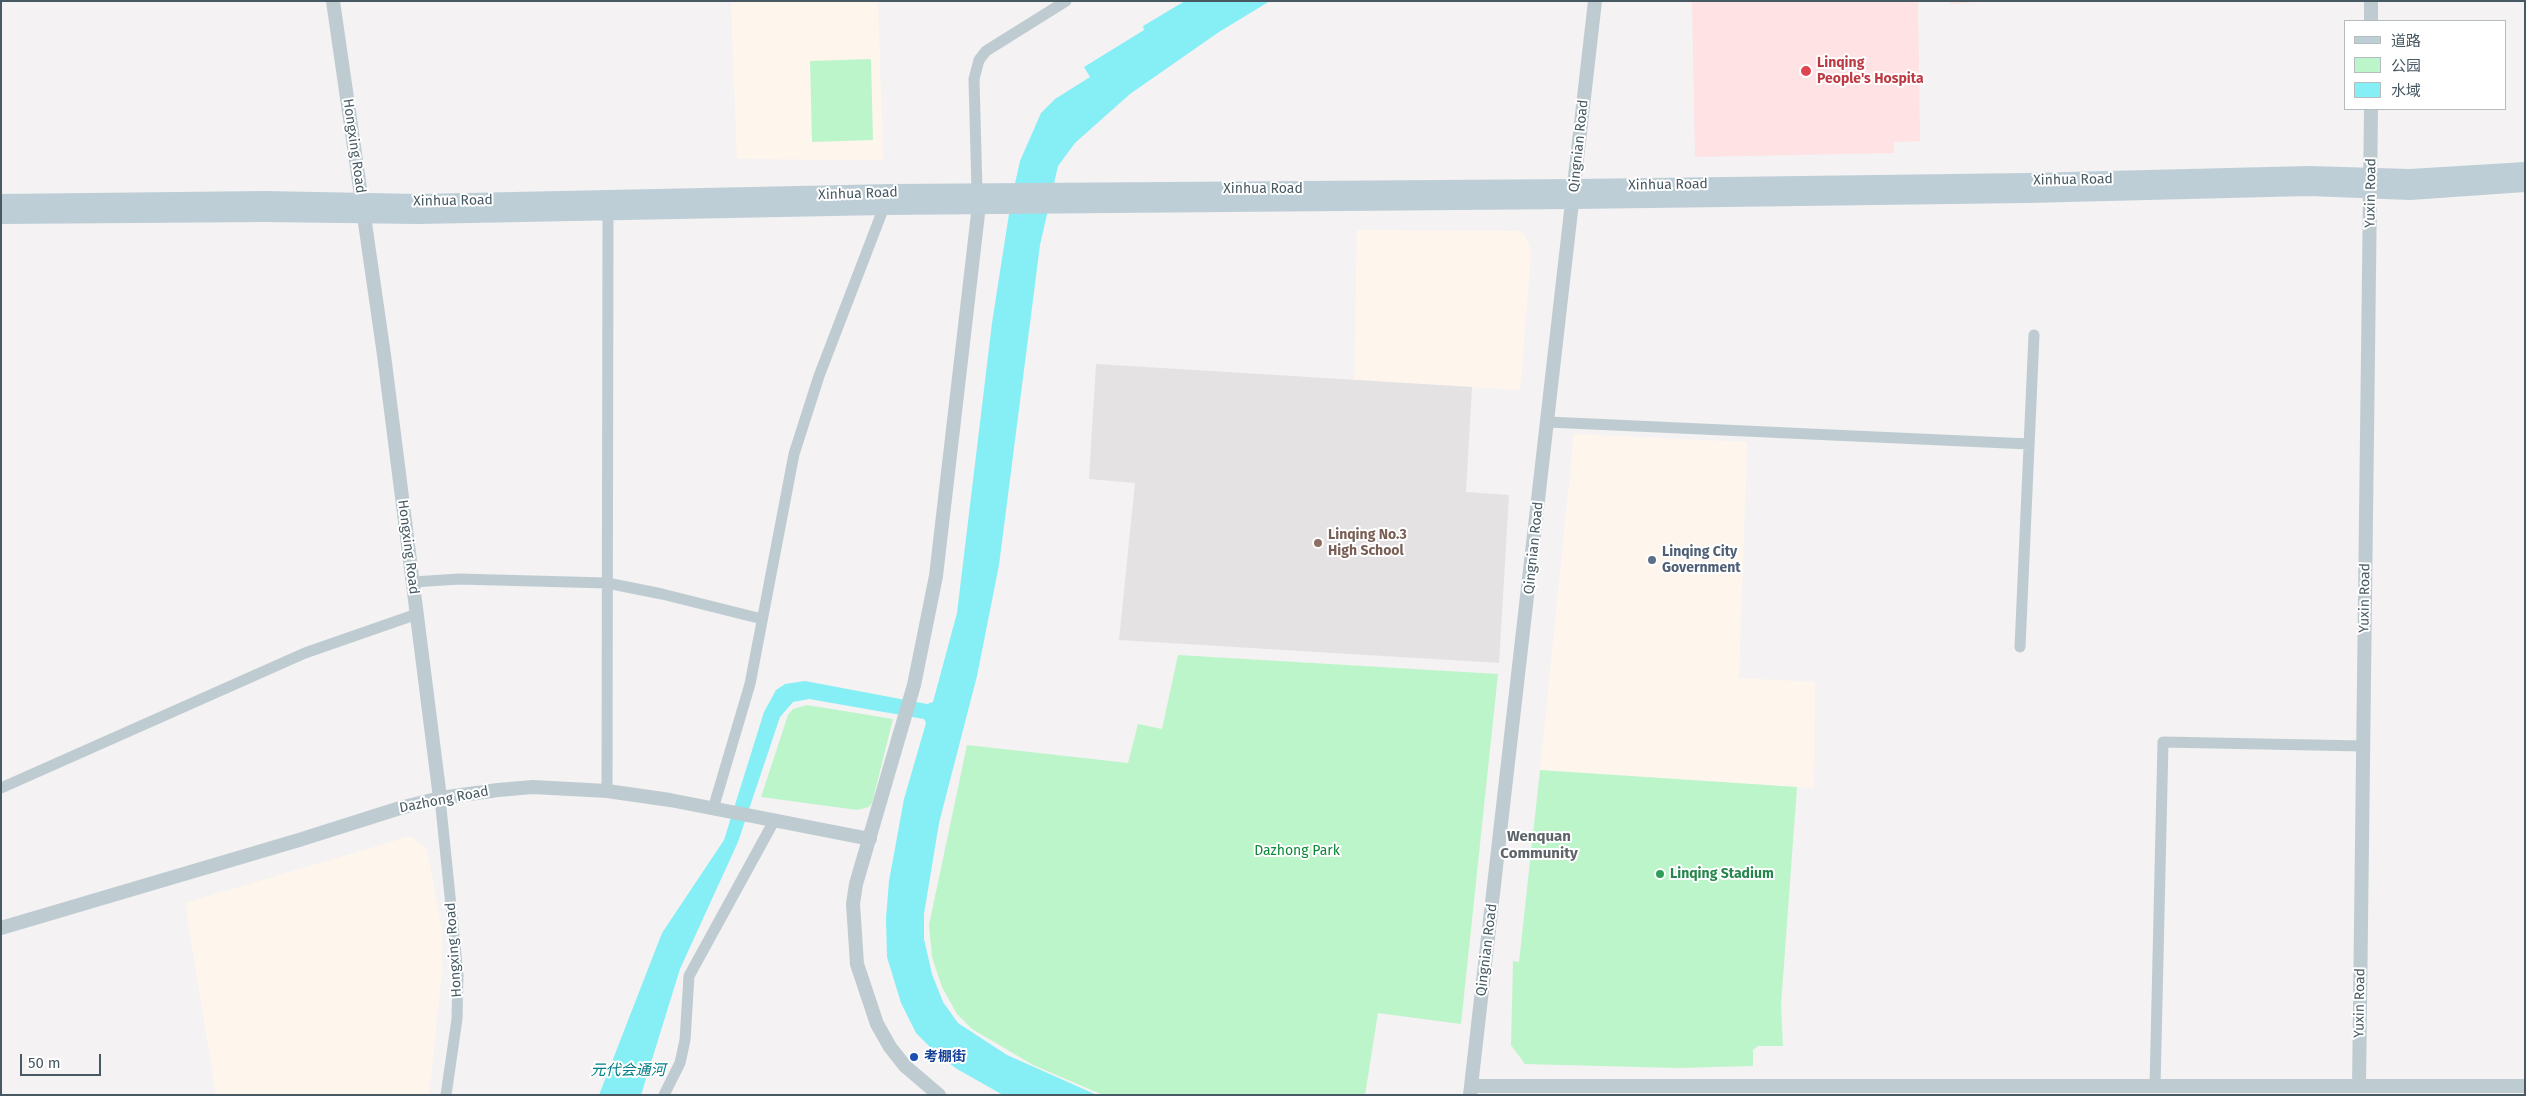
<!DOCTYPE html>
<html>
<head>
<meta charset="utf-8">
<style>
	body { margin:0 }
	#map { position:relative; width:2526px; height:1096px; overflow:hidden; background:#f4f2f2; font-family:"Fira Sans","Noto Sans SC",sans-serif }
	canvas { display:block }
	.frame { position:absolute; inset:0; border:2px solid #475962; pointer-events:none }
	.legend { position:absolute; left:2344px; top:20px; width:162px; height:90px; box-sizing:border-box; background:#fff; border:1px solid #b5bdc0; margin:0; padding:6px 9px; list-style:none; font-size:15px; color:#475962 }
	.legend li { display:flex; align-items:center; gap:10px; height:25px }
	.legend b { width:25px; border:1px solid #b5bdc0 }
	.scale { position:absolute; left:20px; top:1054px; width:81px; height:22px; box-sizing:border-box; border:2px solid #475962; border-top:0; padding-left:6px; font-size:15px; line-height:18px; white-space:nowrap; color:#475962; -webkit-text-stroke:4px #fff; paint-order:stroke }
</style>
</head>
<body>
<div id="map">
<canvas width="2526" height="1096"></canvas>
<div class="frame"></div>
<ul class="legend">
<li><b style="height:6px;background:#beced7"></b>道路</li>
<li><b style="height:14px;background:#bdf5ca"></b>公园</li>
<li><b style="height:14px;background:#86eff6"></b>水域</li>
</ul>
<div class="scale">50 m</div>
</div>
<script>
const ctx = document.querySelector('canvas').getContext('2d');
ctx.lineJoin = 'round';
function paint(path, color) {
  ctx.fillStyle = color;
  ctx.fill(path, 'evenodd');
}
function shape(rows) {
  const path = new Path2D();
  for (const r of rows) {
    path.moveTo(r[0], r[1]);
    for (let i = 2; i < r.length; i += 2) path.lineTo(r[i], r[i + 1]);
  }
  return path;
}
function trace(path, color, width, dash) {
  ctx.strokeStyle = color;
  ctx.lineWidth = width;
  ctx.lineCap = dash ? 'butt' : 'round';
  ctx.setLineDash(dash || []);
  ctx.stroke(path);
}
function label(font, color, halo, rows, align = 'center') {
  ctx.font = font + ' "Fira Sans","Noto Sans SC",sans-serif';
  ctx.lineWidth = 4;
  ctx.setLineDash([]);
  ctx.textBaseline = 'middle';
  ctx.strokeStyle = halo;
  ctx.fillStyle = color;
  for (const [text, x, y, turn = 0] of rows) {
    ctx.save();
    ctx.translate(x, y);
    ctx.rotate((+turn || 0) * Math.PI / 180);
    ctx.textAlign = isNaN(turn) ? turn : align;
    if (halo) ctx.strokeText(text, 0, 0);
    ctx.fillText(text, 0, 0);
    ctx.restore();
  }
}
const commercial = shape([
	[731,1,878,1,883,160,737,159],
	[1357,230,1518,231,1524,234,1529,243,1531,254,1520,390,1354,380],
	[1574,434,1747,442,1739,678,1815,682,1814,788,1540,770],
	[411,836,427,849,442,930,442,973,429,1095,216,1095,185,903]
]);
const education = shape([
	[1096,364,1472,387,1466,492,1509,495,1499,663,1119,640,1135,483,1089,479]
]);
const medical = shape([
	[1692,1,1918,1,1920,141,1894,142,1894,153,1695,157],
	[1948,1,1989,1,1952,4]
]);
const green = shape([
	[871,59,873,140,812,142,810,61],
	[1178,655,1498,674,1461,1024,1378,1013,1365,1095,1103,1095,1033,1065,972,1029,957,1014,942,987,932,957,929,925,967,745,1128,763,1138,724,1162,729],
	[807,705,893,719,872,803,869,807,857,810,761,797,788,715,793,709],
	[1540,770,1797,787,1781,1005,1783,1046,1758,1046,1753,1050,1753,1066,1677,1068,1525,1064,1511,1045,1513,961,1519,962]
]);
const water = shape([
	[1185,1,1270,1,1219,32,1130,94,1075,143,1058,166,1040,245,999,565,977,676,939,823,924,914,924,939,932,974,943,1002,958,1023,1007,1055,1097,1095,1003,1095,957,1069,938,1055,916,1033,901,1003,887,957,886,918,889,881,904,799,926,723,924,719,809,699,793,702,780,717,738,842,680,969,641,1095,599,1095,662,933,724,840,764,712,776,690,785,684,805,681,927,704,933,702,957,613,992,323,1011,201,1020,161,1041,113,1055,99,1090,77,1084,67,1144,30,1143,26]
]);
const minor = shape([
	[977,191,974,79,979,60,986,51,1066,1],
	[1548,422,2029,444],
	[413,582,459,579,607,583,662,594,762,619],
	[2020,647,2034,335],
	[1,788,305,653,417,614],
	[607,791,608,214],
	[440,798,458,975,457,1019,446,1095],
	[713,809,750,684,794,454,819,376,884,207],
	[2155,1087,2163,742,2363,746],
	[664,1095,680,1063,685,1040,689,976,774,821]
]);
const tertiary = shape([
	[333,1,384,355,440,798],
	[2371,1,2371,21],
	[1,928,299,840,400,808,440,798,498,790,533,787,607,791,670,800,870,839],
	[1471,1086,2525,1086],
	[2359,1086,2371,109],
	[939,1095,905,1066,890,1047,877,1024,857,964,853,904,856,884,914,685,936,576,979,205],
	[1470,1095,1595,1]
]);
const secondary = shape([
	[1,202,265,199,419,202,893,192,1575,187,2027,181,2309,174,2410,177,2525,170],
	[1,216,265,214,418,216,884,207,1573,201,2027,195,2309,188,2410,192,2525,184]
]);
const markers = [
	[1806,71,6,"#e0444e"],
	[1318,543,5,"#8d6e63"],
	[1652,560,5,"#5c6f8a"],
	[1660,874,5,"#2e9e5b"],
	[914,1057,5,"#1a4fb4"]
];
const healthNames = [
	["Linqing",1817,63],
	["People's Hospita",1817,79]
];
const streetNames = [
	["Hongxing Road",354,146,82],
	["Qingnian Road",1579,146,-84],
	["Xinhua Road",2073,180,-1],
	["Xinhua Road",1668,185,-1],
	["Xinhua Road",1263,189],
	["Yuxin Road",2371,193,-89],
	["Xinhua Road",858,194,-2],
	["Xinhua Road",453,201,-1],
	["Hongxing Road",408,547,83],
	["Qingnian Road",1534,548,-84],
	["Yuxin Road",2365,598,-89],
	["Dazhong Road",444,800,-11],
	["Hongxing Road",454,950,-94],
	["Qingnian Road",1487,950,-83],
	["Yuxin Road",2360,1003,-89]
];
const educationNames = [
	["Linqing No.3",1328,535],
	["High School",1328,551]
];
const serviceNames = [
	["Linqing City",1662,552],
	["Government",1662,568]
];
const parkNames = [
	["Dazhong Park",1297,851]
];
const leisureNames = [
	["Linqing Stadium",1670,874]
];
const transitNames = [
	["考棚街",924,1057]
];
const neighbourhoodNames = [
	["Wenquan",1539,837],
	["Community",1539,854]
];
const waterNames = [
	["元代会通河",628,1071]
];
paint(commercial, '#fef6ec');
paint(education, '#e5e2e4');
paint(medical, '#fee2e4');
paint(green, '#bdf5ca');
paint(water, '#86eff6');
trace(minor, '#beccd2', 11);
trace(tertiary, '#beccd2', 14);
trace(secondary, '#beced7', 16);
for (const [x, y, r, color] of markers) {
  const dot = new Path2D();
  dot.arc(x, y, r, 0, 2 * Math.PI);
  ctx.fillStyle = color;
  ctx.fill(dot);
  trace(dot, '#fff', 2);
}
label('bold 14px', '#be3a42', '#fff', healthNames, 'left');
label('14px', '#475962', '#fff', streetNames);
label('bold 14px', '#785e54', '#fff', educationNames, 'left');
label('bold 14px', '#4e5e75', '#fff', serviceNames, 'left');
label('14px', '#0d8738', '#fff', parkNames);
label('bold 14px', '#27864d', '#fff', leisureNames, 'left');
label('bold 14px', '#164399', '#fff', transitNames, 'left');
label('bold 15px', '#5d6368', '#fff', neighbourhoodNames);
label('italic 15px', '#058089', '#fff', waterNames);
</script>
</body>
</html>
